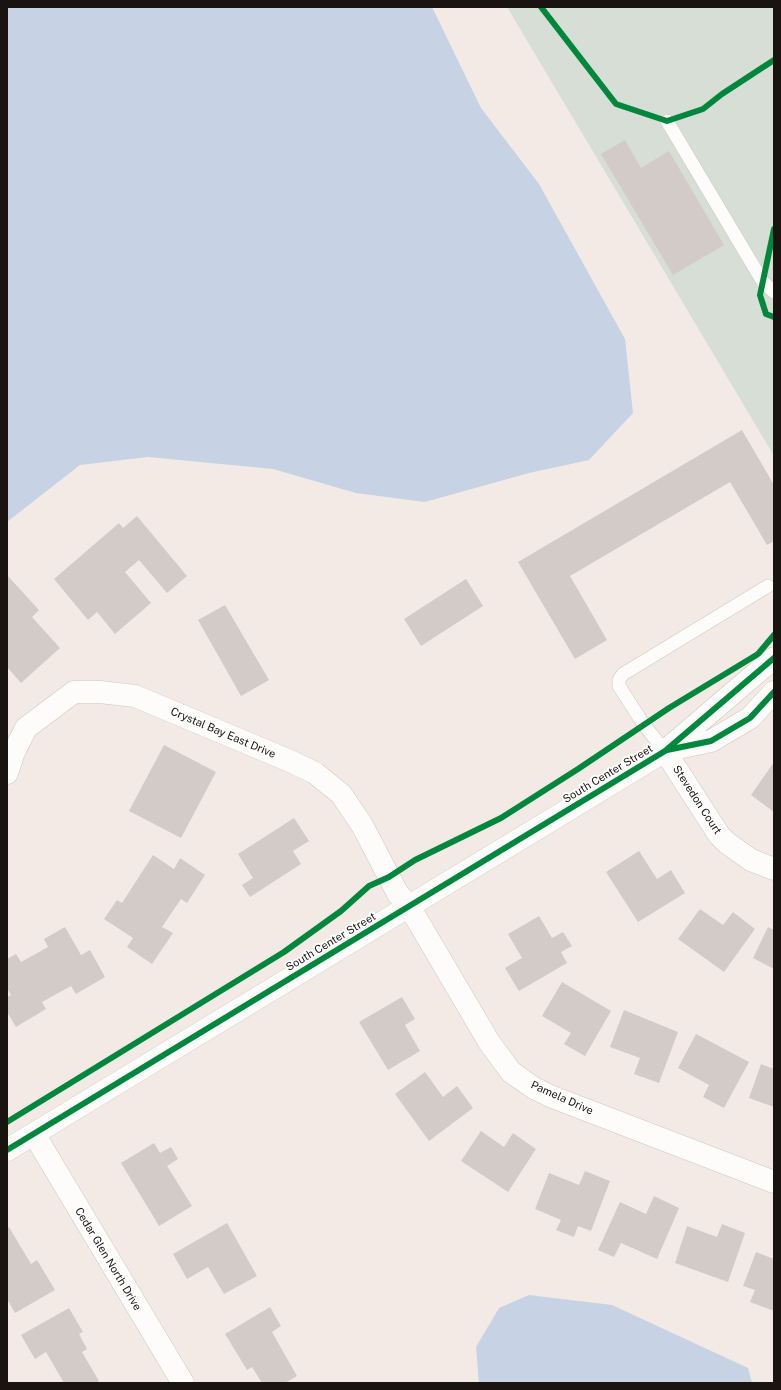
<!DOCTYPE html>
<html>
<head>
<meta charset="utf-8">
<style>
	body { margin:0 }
	#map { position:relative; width:781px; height:1390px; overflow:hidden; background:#f4eae5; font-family:"Public Sans",sans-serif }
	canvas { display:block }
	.frame { position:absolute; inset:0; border:8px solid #1a1411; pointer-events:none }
</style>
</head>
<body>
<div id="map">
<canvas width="781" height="1390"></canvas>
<div class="frame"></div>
</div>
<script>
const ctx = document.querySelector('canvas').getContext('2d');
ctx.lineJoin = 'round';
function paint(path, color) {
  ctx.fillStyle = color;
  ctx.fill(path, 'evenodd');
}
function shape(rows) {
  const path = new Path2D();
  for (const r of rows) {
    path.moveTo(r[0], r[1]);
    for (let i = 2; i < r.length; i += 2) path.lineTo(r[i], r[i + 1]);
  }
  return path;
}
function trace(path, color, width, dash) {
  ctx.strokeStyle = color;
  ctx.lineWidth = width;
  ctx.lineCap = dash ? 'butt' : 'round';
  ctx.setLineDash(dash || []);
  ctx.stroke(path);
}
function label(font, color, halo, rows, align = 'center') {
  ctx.font = font + ' "Public Sans",sans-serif';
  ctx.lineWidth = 3.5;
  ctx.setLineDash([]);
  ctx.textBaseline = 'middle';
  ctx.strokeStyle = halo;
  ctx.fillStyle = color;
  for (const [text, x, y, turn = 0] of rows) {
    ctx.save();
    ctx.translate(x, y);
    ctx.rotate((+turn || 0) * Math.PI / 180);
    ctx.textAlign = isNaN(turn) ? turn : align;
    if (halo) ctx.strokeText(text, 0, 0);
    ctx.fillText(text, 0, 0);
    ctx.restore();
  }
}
const green = shape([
	[507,7,774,7,774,456]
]);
const water = shape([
	[7,7,432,7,481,108,539,184,625,339,633,413,589,460,529,473,425,502,356,493,273,469,148,457,80,465,7,522],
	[529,1295,612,1305,748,1368,752,1383,479,1383,476,1347,499,1308]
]);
const building = shape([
	[625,140,641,168,669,151,724,245,673,275,601,154],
	[742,430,774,485,774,541,767,545,730,482,570,576,607,640,575,659,518,562],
	[137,516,187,576,167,593,139,560,125,572,151,603,115,634,97,612,88,620,54,579,119,523,123,528],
	[7,575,39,610,32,617,60,648,21,683,7,667],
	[466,579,483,606,421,646,404,619],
	[225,605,269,680,241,696,198,620],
	[164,745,216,772,181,838,129,811],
	[774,762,774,812,751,795],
	[294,818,309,841,293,851,301,864,250,897,242,885,253,878,238,854],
	[639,851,657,879,671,870,685,893,638,922,606,872],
	[153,855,174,869,180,858,205,875,187,903,181,899,162,927,173,933,152,964,127,947,133,938,104,919,117,900,122,903],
	[700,909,723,925,733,912,755,929,724,972,678,939],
	[539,916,552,938,563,932,572,946,561,952,567,963,519,991,505,968,522,958,508,934],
	[65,927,81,955,90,950,105,977,76,994,71,986,42,1002,46,1009,16,1027,7,1012,7,997,11,995,7,988,7,959,16,954,21,962,48,947,44,939],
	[768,927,774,930,774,969,753,958],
	[562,982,611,1011,585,1056,564,1044,571,1033,542,1016],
	[402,997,415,1019,405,1025,420,1051,388,1070,359,1022],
	[624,1010,678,1032,659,1083,634,1074,640,1058,610,1047],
	[696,1034,749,1062,724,1108,703,1097,709,1085,678,1068],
	[761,1064,774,1069,774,1107,749,1098],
	[425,1072,443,1097,457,1086,473,1108,429,1141,395,1094],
	[481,1131,504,1147,513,1133,536,1149,508,1192,461,1161],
	[154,1143,160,1153,171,1147,178,1159,167,1166,192,1206,159,1226,121,1163],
	[585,1171,610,1181,591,1231,578,1226,574,1237,556,1230,561,1220,535,1209,549,1173,579,1185],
	[654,1196,679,1208,657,1259,621,1243,614,1257,598,1250,620,1202,646,1214],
	[227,1223,257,1276,224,1294,208,1267,187,1279,173,1254],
	[722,1224,745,1233,728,1282,675,1263,687,1226,717,1237],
	[9,1227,31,1264,37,1260,55,1290,15,1313,7,1299,7,1229],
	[756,1252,774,1259,774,1311,750,1302,755,1290,743,1286],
	[270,1307,281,1326,272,1332,297,1376,285,1383,262,1383,252,1367,247,1370,225,1334],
	[69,1308,83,1332,79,1334,87,1349,82,1352,99,1381,96,1383,64,1383,46,1352,35,1359,21,1335]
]);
const service = shape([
	[667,121,763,282,774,292],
	[665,751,644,725,619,686,619,680,623,674,768,586]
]);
const minor = shape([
	[665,751,719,835,727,843,751,860,774,869],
	[7,773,14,752,26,728,74,692,100,692,135,696,290,761,315,773,341,794,362,825,398,894,409,906,489,1042,511,1072,534,1088,550,1096,774,1182],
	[34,1134,183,1383]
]);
const secondary = shape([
	[668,750,711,741,750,718,774,692],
	[7,1150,665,751,774,658]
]);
const cycleway = shape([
	[541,7,616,104,667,121,703,109,722,94,774,60],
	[774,229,760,295,766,314,774,317],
	[667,750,711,741,750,718,774,692],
	[7,1122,284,952,341,911,369,886,389,877,415,860,501,818,578,769,669,708,758,654,774,635],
	[7,1150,665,751,774,658]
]);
const streetNames = [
	["Crystal Bay East Drive",223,733,23],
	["South Center Street",608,774,-31],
	["Stevedon Court",697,800,57],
	["South Center Street",331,942,-31],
	["Pamela Drive",562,1098,24],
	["Cedar Glen North Drive",108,1259,59]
];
paint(green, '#d6ded5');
paint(water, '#c7d2e4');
paint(building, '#d3cbc8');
trace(service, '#cdc6c2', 14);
trace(minor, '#cdc6c2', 23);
trace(secondary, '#cdc6c2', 23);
trace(service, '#fdfcfb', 13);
trace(minor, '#fdfcfb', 22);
trace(secondary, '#fdfcfb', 22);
trace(cycleway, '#00873e', 6);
label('11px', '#1a1411', '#fff', streetNames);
</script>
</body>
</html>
